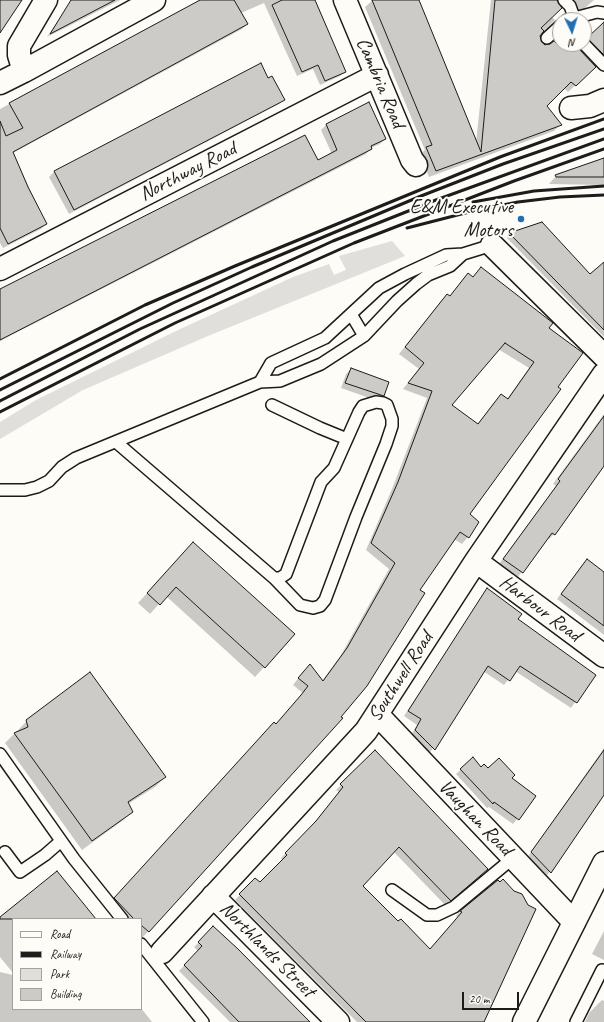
<!DOCTYPE html>
<html>
<head>
<meta charset="utf-8">
<style>
	body { margin:0 }
	#map { position:relative; width:604px; height:1022px; overflow:hidden; background:#fdfcf7; font-family:Caveat,sans-serif }
	canvas { display:block }
	.legend { position:absolute; left:12px; top:918px; width:130px; height:92px; box-sizing:border-box; background:#fdfcf7; border:1px solid #a3a29f; margin:0; padding:5px 7px; list-style:none; font-size:12px; color:#1c1c1c }
	.legend li { display:flex; align-items:center; gap:8px; height:20px }
	.legend b { width:20px; border:1px solid #a3a29f }
	.north { position:absolute; left:552px; top:12px; width:40px; height:40px; box-sizing:border-box; background:#fdfcf7; border:1px solid #a3a29f; border-radius:50%; rotate:176deg; font-size:11px; font-weight:700; line-height:16px; text-align:center; color:#1c1c1c }
	.north::after { content:''; display:block; margin:auto; width:14px; height:18px; background:#1f6fb2; clip-path:polygon(50% 0,100% 100%,50% 72%,0 100%) }
	.scale { position:absolute; left:462px; top:992px; width:57px; height:18px; box-sizing:border-box; border:2px solid #1c1c1c; border-top:0; padding-left:5px; font-size:12px; line-height:14px; white-space:nowrap; color:#1c1c1c; -webkit-text-stroke:3px #fdfcf7; paint-order:stroke }
</style>
</head>
<body>
<div id="map">
<canvas width="604" height="1022"></canvas>
<ul class="legend">
<li><b style="height:5px;background:#fdfcf7"></b>Road</li>
<li><b style="height:5px;background:#1c1c1c"></b>Railway</li>
<li><b style="height:11px;background:#e0dfdb"></b>Park</li>
<li><b style="height:11px;background:#cccbc8"></b>Building</li>
</ul>
<div class="north">N</div>
<div class="scale">20 m</div>
</div>
<script>
const ctx = document.querySelector('canvas').getContext('2d');
ctx.lineJoin = 'round';
function paint(path, color) {
  ctx.fillStyle = color;
  ctx.fill(path, 'evenodd');
}
function shape(rows) {
  const path = new Path2D();
  for (const r of rows) {
    path.moveTo(r[0], r[1]);
    for (let i = 2; i < r.length; i += 2) path.lineTo(r[i], r[i + 1]);
  }
  return path;
}
function trace(path, color, width, dash) {
  ctx.strokeStyle = color;
  ctx.lineWidth = width;
  ctx.lineCap = dash ? 'butt' : 'round';
  ctx.setLineDash(dash || []);
  ctx.stroke(path);
}
function label(font, color, halo, rows, align = 'center') {
  ctx.font = font + ' Caveat,sans-serif';
  ctx.lineWidth = 4;
  ctx.setLineDash([]);
  ctx.textBaseline = 'middle';
  ctx.strokeStyle = halo;
  ctx.fillStyle = color;
  for (const [text, x, y, turn = 0] of rows) {
    ctx.save();
    ctx.translate(x, y);
    ctx.rotate((+turn || 0) * Math.PI / 180);
    ctx.textAlign = isNaN(turn) ? turn : align;
    if (halo) ctx.strokeText(text, 0, 0);
    ctx.fillText(text, 0, 0);
    ctx.restore();
  }
}
const green = shape([
	[392,241,405,256,208,336,83,390,0,439,0,422,36,400,176,331,293,277,329,264,334,275,346,270,339,256]
]);
const shadow = shape([
	[72,0,120,0,47,37],
	[203,0,313,0,345,72,340,76,320,85,313,69,297,76,264,3,241,13,247,24,242,29,13,153,46,224,41,229,3,248,0,243,0,109],
	[373,0,418,0,476,143,491,0,558,0,552,17,555,20,541,34,539,40,544,46,549,46,560,36,560,44,577,44,578,49,595,67,568,92,564,88,546,106,561,124,554,131,429,177,420,154,425,150,365,7],
	[559,0,594,0,578,14],
	[601,25,604,28,604,58,584,42],
	[260,65,268,79,284,99,279,104,69,214,49,177,54,172],
	[369,103,385,139,380,144,371,148,366,154,0,341,0,292,332,154,321,130,326,125],
	[604,159,604,185,549,184,556,176],
	[542,223,590,276,604,264,604,337,507,238,510,234],
	[468,274,581,353,469,514,468,537,462,544,454,539,210,865,142,938,141,919,121,919,109,905,268,730,276,725,295,703,303,693,293,685,304,671,322,681,341,655,389,569,366,550,392,489,427,398,403,389,419,369,399,354,441,301,447,295,449,297],
	[498,349,529,368,507,399,495,401,477,425,451,405],
	[351,369,383,396,378,401,341,388,346,374],
	[604,414,604,465,554,534,549,539,547,538,518,577,499,564,556,486,553,484],
	[184,553,264,667,255,677,166,596,150,614,138,603],
	[582,565,604,572,604,635,557,599],
	[487,589,517,620,594,675,571,708,515,671,504,685,483,671,429,754,411,735,417,725,404,716],
	[27,721,165,777,155,787,128,804,131,812,122,821,82,850,5,743],
	[604,748,604,794,546,877,527,858],
	[375,751,487,869,445,905,393,851,362,886,398,922,430,950,458,918,456,916,461,911,514,892,484,1022,357,1022,235,900,255,880,260,884,283,861,281,858,311,827,339,792,336,790],
	[473,759,481,768,488,770,535,797,513,824,489,807,487,808,456,774],
	[0,919,94,919,13,919,13,973,0,957],
	[213,928,308,1022,230,1022,179,971,198,951,194,947],
	[604,931,604,960,592,954],
	[0,972,13,975,13,1009,141,1008,152,1022,0,1022],
	[602,1000,604,1001,604,1022,585,1022,589,1013]
]);
const building = shape([
	[0,0,22,0,0,33,0,0],
	[71,0,115,0,50,34,71,0],
	[200,0,234,0,248,24,13,152,28,187,47,224,8,244,0,228,0,121,6,136,23,128,9,103,200,0],
	[282,0,315,0,346,72,325,81,318,65,302,72,272,5,282,0],
	[372,0,419,0,481,152,495,0,557,0,562,8,541,28,544,31,540,36,542,42,545,45,554,41,557,44,577,44,579,49,596,67,576,86,571,82,547,106,562,125,436,171,426,147,432,145,372,0],
	[604,22,604,55,587,38,604,22],
	[261,63,268,78,272,76,285,100,74,210,54,171,261,63],
	[369,102,386,139,371,146,372,149,0,340,0,289,305,135,318,160,337,150,326,124,369,102],
	[604,158,604,177,556,177,555,175,604,158],
	[542,222,590,274,604,262,604,330,509,233,542,222],
	[481,267,553,323,549,328,583,353,558,387,561,389,470,514,479,522,469,538,460,532,420,590,425,593,367,686,341,717,343,718,149,932,141,925,141,919,134,919,114,898,274,722,276,724,301,695,308,686,298,678,310,664,323,681,347,648,395,563,371,543,398,482,432,391,408,383,424,363,405,347,447,294,450,296,468,273,473,277,481,267],
	[505,343,534,362,508,399,501,394,478,424,452,405,505,343],
	[351,368,389,382,384,396,345,383,351,368],
	[604,416,604,466,555,535,552,533,523,573,503,559,560,481,558,479,604,416],
	[193,542,295,634,265,668,176,587,160,605,147,593,193,542],
	[587,559,604,572,604,626,561,594,587,559],
	[487,588,522,614,518,619,596,675,577,703,520,666,510,681,488,666,435,750,415,730,421,719,408,711,487,588],
	[90,672,166,777,128,802,133,812,92,841,14,733,28,727,26,720,90,672],
	[375,750,488,869,451,901,399,847,363,886,398,921,401,919,430,949,462,912,460,911,498,880,500,882,503,879,514,891,522,894,528,905,536,909,484,1022,366,1022,239,894,255,878,260,882,287,855,285,853,316,821,343,787,340,784,375,750],
	[604,750,604,795,551,873,531,852,604,750],
	[473,757,481,767,484,764,488,768,499,758,515,775,512,778,536,796,519,820,494,802,493,804,460,769,473,757],
	[57,871,96,919,0,919,0,917,57,871],
	[213,926,238,949,310,1022,239,1022,184,965,202,946,198,942,213,926]
]);
const lane = shape([
	[564,0,570,6,575,20],
	[567,20,597,12,604,13],
	[547,38,560,26],
	[584,44,604,65],
	[351,314,364,336],
	[260,382,271,363,325,338,379,288,405,274,446,255,463,254,492,245],
	[376,402,383,403,387,405,392,419,392,426,386,444,356,517,325,600,320,606,313,608,300,605,274,578,280,578,286,574,321,482,334,468,359,412,363,406,376,402],
	[272,405,320,428,347,439],
	[116,442,274,578],
	[0,490,25,490,37,487,49,481,62,467,76,458,260,382,280,381,321,364,364,336,397,301,416,284,428,275,450,266,463,254],
	[0,754,74,859,122,919],
	[5,852,20,872,45,855,61,841],
	[392,890,427,915,437,915,454,907,513,858],
	[141,944,203,1022],
	[576,1022,602,970,604,972]
]);
const street = shape([
	[345,0,412,160,416,165],
	[24,71,154,0],
	[0,83,24,71,19,55,19,46,46,0],
	[571,108,590,106,604,100],
	[492,245,604,356],
	[0,269,377,75],
	[476,561,604,656],
	[377,714,574,922],
	[213,896,338,1022],
	[162,952,366,731,476,561,604,374]
]);
const primary = shape([
	[524,1022,604,863]
]);
const rail = shape([
	[473,202,534,191,604,186],
	[407,228,477,210,518,202,560,197,604,195],
	[0,379,145,305,235,266,500,157,604,119],
	[0,390,173,303,252,267,421,196,503,164,604,129],
	[0,401,140,329,333,241,436,200,604,139],
	[0,412,175,323,354,243,514,181,604,149]
]);
const markers = [
	[521,219,4,"#1f6fb2"]
];
const streetNames = [
	["Cambria Road",380,83,67],
	["Northway Road",188,172,-27],
	["Harbour Road",540,609,37],
	["Southwell Road",401,677,-57],
	["Vaughan Road",475,818,46],
	["Northlands Street",267,950,45]
];
const poiNames = [
	["E&M Executive",513,208],
	["Motors",513,231]
];
paint(green, '#e0dfdb');
paint(shadow, '#0003');
paint(building, '#cccbc8');
trace(building, '#1c1c1c', 1);
trace(lane, '#1c1c1c', 14);
trace(street, '#1c1c1c', 25);
trace(primary, '#1c1c1c', 25);
trace(lane, '#fdfcf7', 11);
trace(street, '#fdfcf7', 22);
trace(primary, '#fdfcf7', 22);
trace(rail, '#1c1c1c', 3);
for (const [x, y, r, color] of markers) {
  const dot = new Path2D();
  dot.arc(x, y, r, 0, 2 * Math.PI);
  ctx.fillStyle = color;
  ctx.fill(dot);
  trace(dot, '#fdfcf7', 1.5);
}
label('20px', '#1c1c1c', '#fdfcf7', streetNames);
label('20px', '#1c1c1c', '#fdfcf7', poiNames, 'right');
</script>
</body>
</html>
